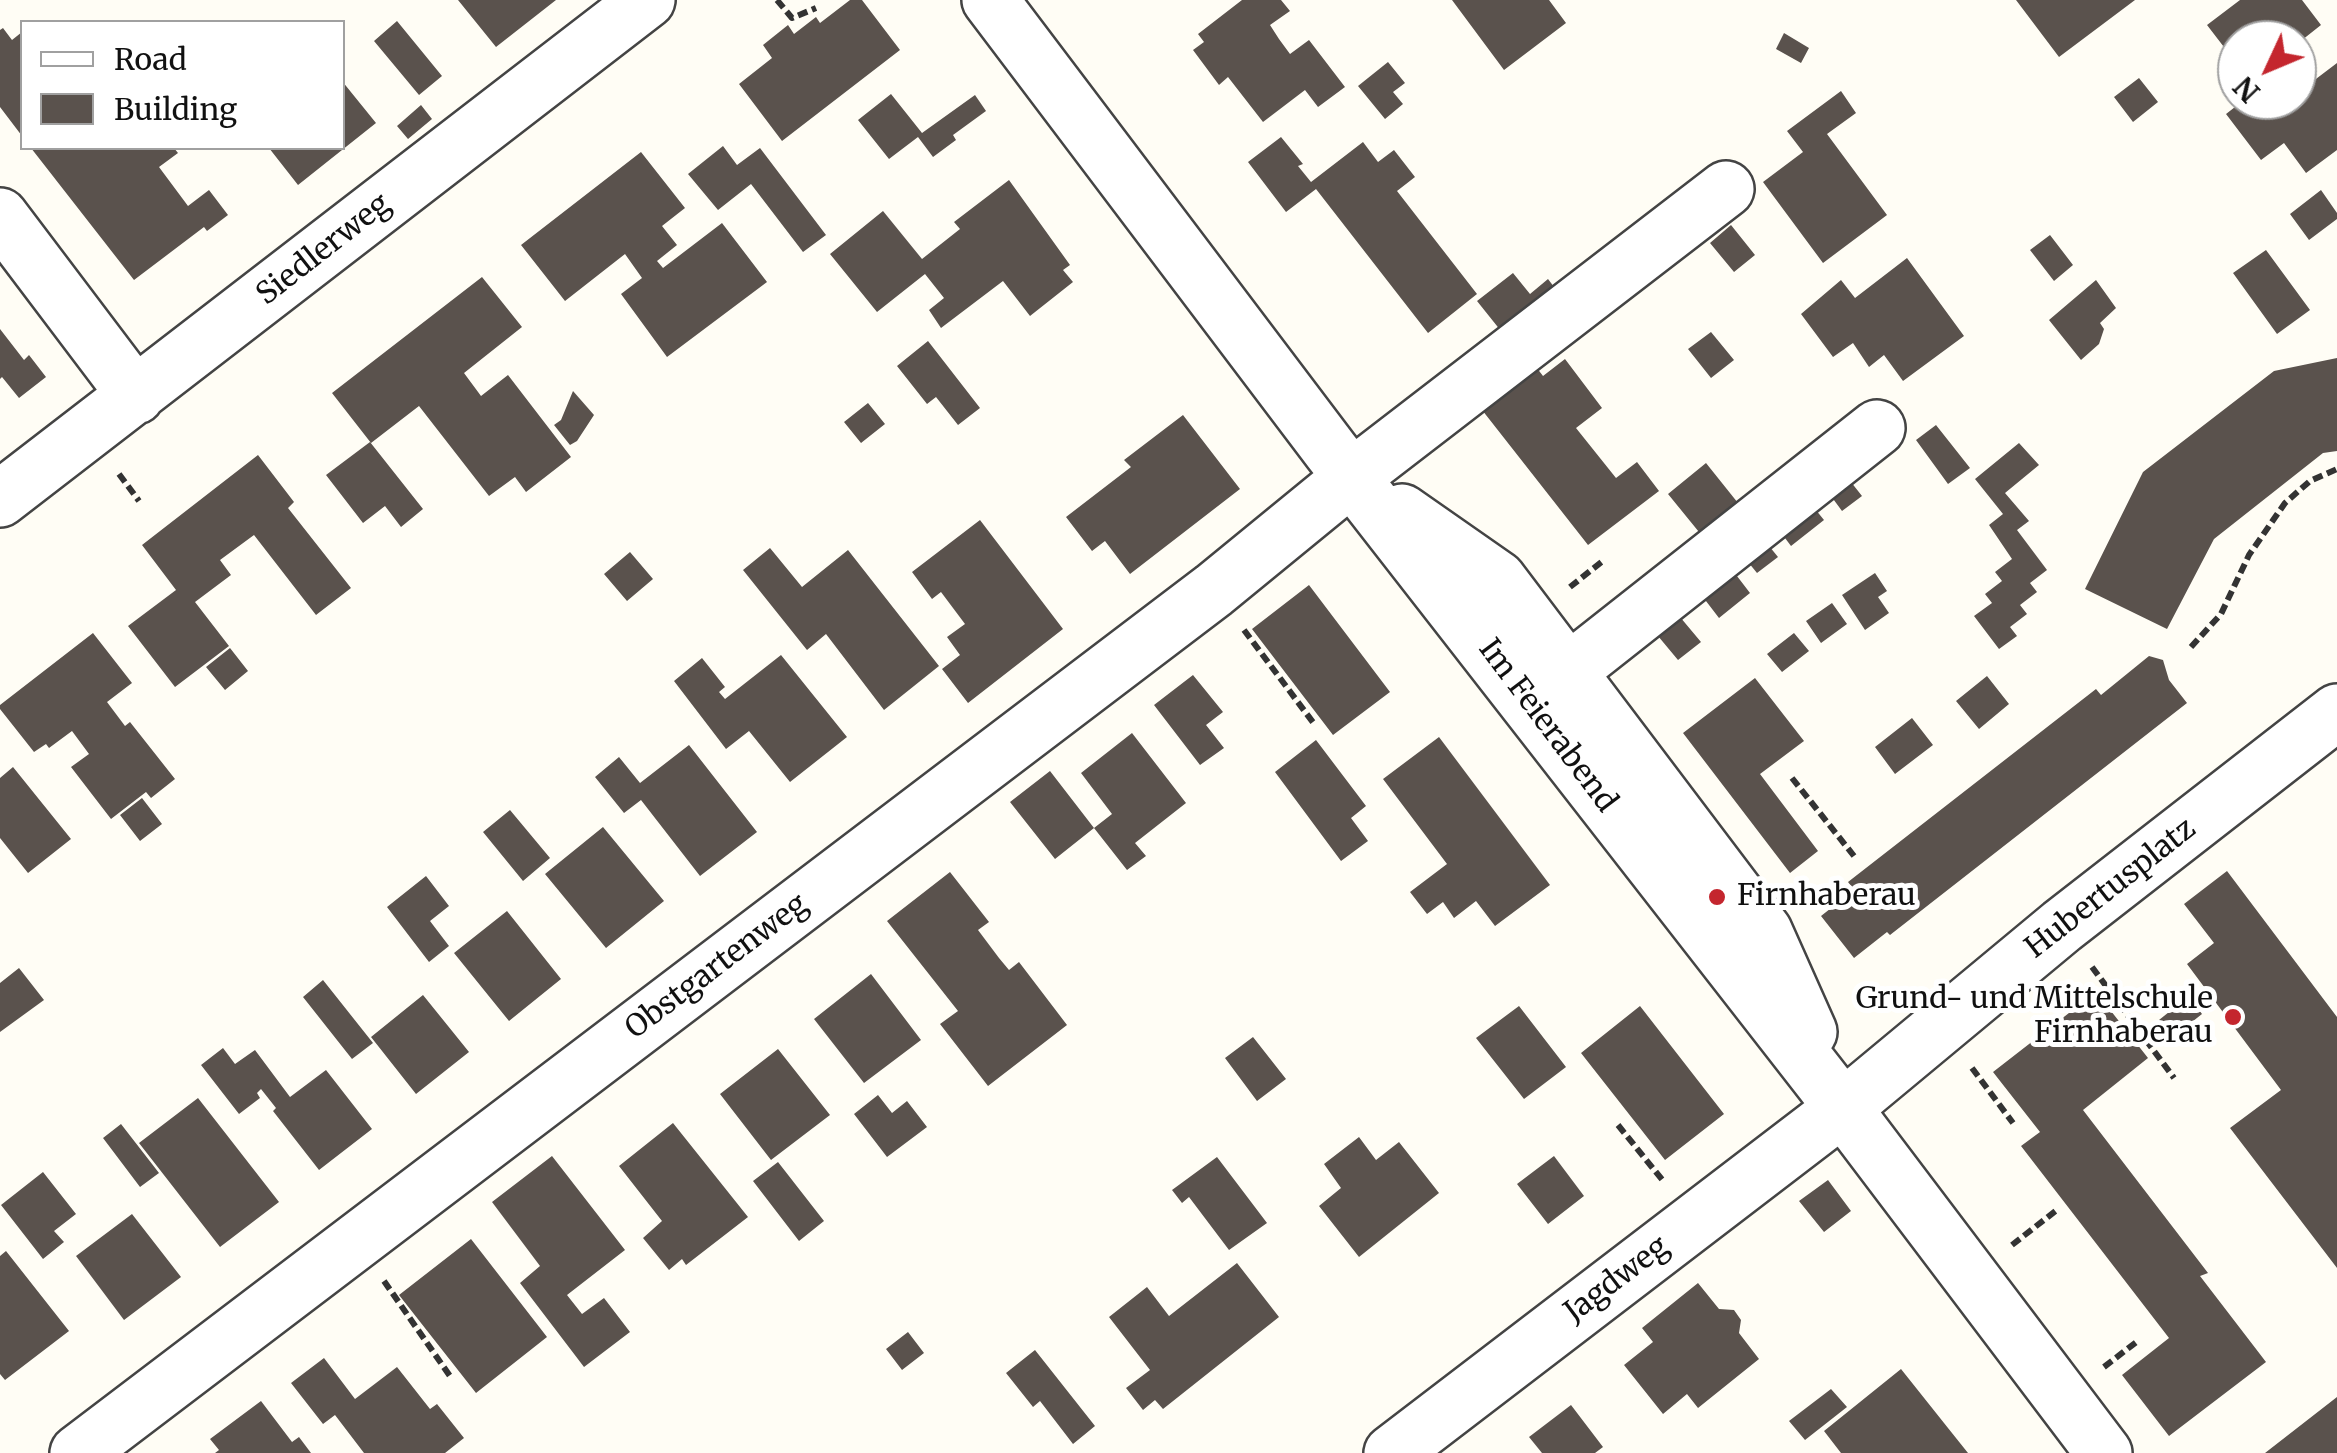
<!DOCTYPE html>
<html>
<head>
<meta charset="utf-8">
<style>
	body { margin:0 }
	#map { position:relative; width:2337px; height:1453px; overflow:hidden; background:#fffdf5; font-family:Merriweather,serif }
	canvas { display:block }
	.legend { position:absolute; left:20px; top:20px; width:325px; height:130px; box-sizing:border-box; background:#fff; border:2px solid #a0a0a0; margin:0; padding:12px 18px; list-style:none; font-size:30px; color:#111 }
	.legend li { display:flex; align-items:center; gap:20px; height:50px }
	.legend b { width:50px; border:2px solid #a0a0a0 }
	.north { position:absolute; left:2217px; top:20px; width:100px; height:100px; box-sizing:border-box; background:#fff; border:2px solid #a0a0a0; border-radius:50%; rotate:226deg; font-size:28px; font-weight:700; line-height:40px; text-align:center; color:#111 }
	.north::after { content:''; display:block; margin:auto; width:35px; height:45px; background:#c4262e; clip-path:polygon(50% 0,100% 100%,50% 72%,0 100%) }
</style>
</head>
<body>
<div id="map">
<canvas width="2337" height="1453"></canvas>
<ul class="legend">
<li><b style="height:12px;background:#fff"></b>Road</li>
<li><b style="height:28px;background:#5a524d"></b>Building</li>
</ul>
<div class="north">N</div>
</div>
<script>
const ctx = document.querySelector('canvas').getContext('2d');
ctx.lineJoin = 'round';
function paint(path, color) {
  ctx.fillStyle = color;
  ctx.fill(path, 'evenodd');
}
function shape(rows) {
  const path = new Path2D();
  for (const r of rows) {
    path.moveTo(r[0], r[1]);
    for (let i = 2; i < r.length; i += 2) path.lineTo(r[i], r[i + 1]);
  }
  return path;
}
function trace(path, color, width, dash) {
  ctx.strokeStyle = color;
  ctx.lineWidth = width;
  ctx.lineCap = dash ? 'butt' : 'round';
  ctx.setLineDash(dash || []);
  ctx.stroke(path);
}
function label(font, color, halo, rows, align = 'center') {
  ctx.font = font + ' Merriweather,serif';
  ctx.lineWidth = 10;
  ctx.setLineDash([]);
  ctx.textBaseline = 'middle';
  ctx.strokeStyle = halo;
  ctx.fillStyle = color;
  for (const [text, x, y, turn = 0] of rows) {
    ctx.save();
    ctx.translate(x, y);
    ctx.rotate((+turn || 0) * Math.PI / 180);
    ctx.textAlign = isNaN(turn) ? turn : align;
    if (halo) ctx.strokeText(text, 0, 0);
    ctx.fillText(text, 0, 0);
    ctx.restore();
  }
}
const building = shape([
	[458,0,556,0,496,47],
	[850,0,862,0,900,50,782,141,739,84,772,58,763,45,788,25,794,34,816,17,820,23],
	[1242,0,1281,0,1290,11,1270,25,1279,39,1290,54,1309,40,1345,87,1318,107,1305,90,1263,122,1228,77,1219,85,1193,50,1204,42,1198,34],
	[1452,0,1549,0,1566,23,1504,70],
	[2016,0,2135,0,2059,57],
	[2240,0,2302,0,2321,25,2297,44,2297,40,2237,40,2237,64,2207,25],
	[397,21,442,76,419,95,374,41],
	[3,28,12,40,22,32,22,136,0,107,0,30],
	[1784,33,1809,48,1801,63,1776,49],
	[1388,62,1405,83,1393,92,1403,104,1385,119,1358,86],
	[2337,63,2337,150,2306,173,2284,143,2261,160,2226,114,2244,100,2297,100,2297,79,2304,88],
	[2139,78,2158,102,2133,122,2114,97],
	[342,81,376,123,298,185,269,148,342,148],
	[1841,91,1856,113,1827,134,1887,215,1823,263,1763,182,1803,152,1787,131],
	[891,94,922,133,975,95,986,111,953,135,956,140,933,157,918,137,889,159,858,120],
	[421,105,432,119,408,139,397,126],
	[1281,137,1303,164,1298,166,1311,182,1363,142,1378,162,1394,150,1415,177,1397,191,1477,294,1428,333,1316,189,1286,212,1248,162],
	[723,146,737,165,760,148,826,235,803,252,751,184,718,210,688,174],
	[31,148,174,148,178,153,159,167,188,206,209,190,228,215,207,231,204,227,134,280],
	[641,152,685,208,662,226,677,245,657,261,663,268,722,223,767,282,667,357,621,294,642,278,625,254,565,301,521,245],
	[1009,180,1070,265,1063,270,1073,282,1030,316,1003,281,941,328,929,310,944,298,925,274,877,312,830,254,883,211,922,259,960,229,954,222],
	[2321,190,2337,213,2337,219,2309,240,2290,214],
	[1731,225,1755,255,1734,272,1710,243],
	[2050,235,2073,265,2054,281,2030,250],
	[2266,250,2310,310,2277,334,2233,273],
	[1907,258,1964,336,1903,381,1884,355,1869,367,1853,343,1833,357,1801,314,1841,280,1855,298],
	[1513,273,1530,294,1548,279,1567,304,1513,346,1477,301],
	[482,277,522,327,464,373,481,396,508,375,571,457,526,492,515,477,489,496,419,406,371,443,332,393],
	[2096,280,2116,308,2100,323,2104,329,2099,344,2081,360,2049,320],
	[0,329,24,360,29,355,46,377,19,398,2,377,0,379],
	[1711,332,1734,360,1711,378,1688,349],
	[928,341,980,408,958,425,936,397,927,404,897,366],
	[2337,358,2337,451,2323,453,2214,539,2167,629,2085,589,2143,472,2274,371],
	[1530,359,1543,376,1565,359,1602,408,1576,428,1616,478,1637,462,1659,491,1588,545,1475,401],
	[573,391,594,415,577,441,570,445,554,425,561,420],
	[868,403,885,424,861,443,844,422],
	[1183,415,1240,489,1130,574,1105,541,1092,551,1066,517,1131,467,1124,460],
	[1936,425,1970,468,1948,484,1916,440],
	[370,442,423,509,401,527,385,506,363,523,326,475],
	[2019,443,2039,465,2005,493,2029,521,2017,530,2047,570,2030,583,2037,592,2020,605,2027,614,2010,627,2017,636,1999,649,1974,616,1992,603,1985,594,2002,581,1995,572,2012,559,1989,525,2003,514,1975,479],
	[258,455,294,502,288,508,351,588,316,615,254,535,220,560,231,575,195,602,229,646,175,687,128,626,176,590,142,545],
	[1706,463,1750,518,1712,548,1668,494],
	[1847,477,1862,496,1842,511,1828,492],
	[1811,504,1824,520,1791,546,1779,530],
	[980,520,1063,629,968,703,942,669,960,655,947,637,965,624,941,592,932,599,912,572],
	[1765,541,1778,557,1757,573,1744,557],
	[770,548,802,587,848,550,939,666,884,710,826,634,807,650,743,570],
	[630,552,653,579,627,601,604,574],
	[1727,563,1750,593,1719,618,1696,588],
	[1875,573,1887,591,1878,597,1889,613,1865,630,1842,595],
	[1309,585,1390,692,1333,735,1252,629],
	[1832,603,1847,624,1821,643,1806,621],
	[1675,611,1701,642,1678,660,1653,630],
	[93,633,132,683,107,702,125,726,130,722,175,779,151,798,146,792,111,819,71,767,89,754,72,731,49,748,46,744,34,752,0,709,0,705],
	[1794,633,1809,651,1782,672,1767,654],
	[230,648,248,671,225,690,206,667],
	[781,655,847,737,790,782,749,731,726,749,674,681,702,658,725,687,719,692,725,699],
	[2149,656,2163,660,2169,680,2187,703,1890,935,1887,932,1854,958,1821,916,1854,890,1848,882,2096,689,2101,695],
	[1193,675,1223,712,1206,725,1224,748,1200,765,1154,705],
	[1987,676,2009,704,1979,729,1956,701],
	[1755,678,1804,741,1760,774,1818,851,1790,873,1683,733],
	[1912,718,1933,745,1895,774,1875,747],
	[1132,733,1186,803,1135,843,1146,856,1127,870,1094,828,1112,814,1081,773],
	[1439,737,1550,885,1495,926,1476,901,1454,918,1443,902,1427,914,1410,892,1447,864,1383,779],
	[1316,740,1366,806,1351,818,1368,841,1341,861,1275,772],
	[689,745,757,832,700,876,641,800,624,813,595,777,619,757,640,783],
	[13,767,71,839,28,873,0,838,0,778],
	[1050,771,1094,828,1055,859,1010,802],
	[142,798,162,824,140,841,120,815],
	[510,810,550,858,523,881,483,832],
	[603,827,664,901,606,948,545,874],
	[2227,871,2337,1017,2337,1268,2230,1128,2281,1090,2187,964,2214,943,2184,904],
	[950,872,989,922,978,930,999,958,1009,970,1019,962,1067,1025,988,1086,940,1024,958,1011,887,921],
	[426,876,449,906,430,921,449,946,429,962,387,907],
	[507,911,561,979,509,1021,454,953],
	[19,968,44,1000,0,1032,0,983],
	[871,974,921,1040,864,1083,814,1019],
	[323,980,373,1043,352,1059,303,997],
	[2096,992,2148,1058,2083,1110,2208,1273,2200,1276,2266,1362,2169,1436,2122,1375,2169,1338,2021,1146,2040,1132,1993,1072],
	[423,995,469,1052,416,1094,371,1037],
	[2189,996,2202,1014,2173,1037,2159,1020],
	[1519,1006,1566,1067,1524,1099,1476,1038],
	[1640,1006,1724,1114,1665,1160,1581,1053],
	[1253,1037,1286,1079,1257,1101,1225,1058],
	[223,1048,235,1064,255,1050,290,1097,326,1070,372,1129,319,1170,273,1111,276,1108,261,1089,257,1093,260,1098,239,1114,201,1065],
	[778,1049,830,1115,771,1160,720,1094],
	[878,1095,892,1113,907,1101,927,1127,887,1157,854,1114],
	[198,1098,279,1202,220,1247,139,1143],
	[673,1123,748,1217,686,1265,682,1259,669,1270,643,1238,662,1221,619,1166],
	[121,1124,159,1173,140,1187,103,1138],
	[1359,1137,1376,1160,1399,1142,1439,1193,1359,1257,1319,1206,1341,1188,1324,1164],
	[552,1156,625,1250,567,1295,582,1314,604,1298,630,1332,584,1367,520,1283,540,1266,492,1202],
	[1554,1156,1584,1196,1548,1224,1517,1184],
	[1217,1157,1267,1223,1229,1250,1189,1197,1182,1203,1172,1190],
	[778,1162,824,1221,799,1241,753,1181],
	[43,1172,76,1214,54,1231,64,1242,43,1259,1,1205],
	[1828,1180,1851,1211,1824,1232,1799,1201],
	[132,1214,181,1277,124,1320,76,1256],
	[471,1239,547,1337,476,1393,399,1295],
	[6,1251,69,1331,5,1380,0,1374,0,1256],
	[1237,1263,1279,1317,1163,1409,1155,1400,1143,1410,1126,1388,1150,1370,1109,1317,1147,1287,1169,1316],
	[1698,1283,1719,1309,1734,1310,1741,1320,1739,1333,1759,1359,1698,1408,1687,1394,1663,1414,1624,1365,1653,1342,1642,1328],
	[908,1332,924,1353,902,1370,886,1349],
	[1035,1350,1095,1426,1073,1444,1040,1401,1033,1407,1006,1373],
	[324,1358,355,1399,397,1367,430,1409,437,1404,464,1438,445,1453,364,1453,335,1415,323,1424,291,1383],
	[1901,1369,1944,1423,1968,1453,1841,1453,1824,1431],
	[1831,1389,1847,1407,1805,1440,1789,1421],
	[2337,1397,2337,1453,2265,1453],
	[261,1401,292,1442,299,1437,311,1453,215,1453,219,1450,210,1439],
	[1571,1405,1603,1447,1595,1453,1542,1453,1529,1437]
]);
const path = shape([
	[777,0,792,18,816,8],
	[119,474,139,501],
	[1570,587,1604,560],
	[1244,630,1315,725],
	[2191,647,2221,614,2249,555,2285,503,2310,481,2337,469],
	[1792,778,1854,856],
	[2092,967,2174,1078],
	[1972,1068,2013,1123],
	[1618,1125,1664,1182],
	[2012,1245,2058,1209],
	[384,1281,452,1379],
	[2104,1367,2139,1340]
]);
const minor = shape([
	[990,0,1331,451,1843,1108,2104,1453],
	[0,216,136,396],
	[0,499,647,0],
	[1402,512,1498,579,1764,931,1809,1032],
	[1569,671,1877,428],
	[78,1453,1214,590,1352,477,1726,189],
	[1392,1453,1843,1108,2062,926,2337,712]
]);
const markers = [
	[1717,897,10,"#c4262e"],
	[2233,1017,10,"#c4262e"]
];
const streetNames = [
	["Siedlerweg",324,250,-38],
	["Im Feierabend",1547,726,53],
	["Hubertusplatz",2111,889,-38],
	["Obstgartenweg",717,967,-37],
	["Jagdweg",1617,1280,-37]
];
const poiNames = [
	["Firnhaberau",1737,897],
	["Grund- und Mittelschule",2213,1000,"right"],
	["Firnhaberau",2213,1034,"right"]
];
paint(building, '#5a524d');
trace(minor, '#444', 60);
trace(path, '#333', 6, [10, 5]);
trace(minor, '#fff', 55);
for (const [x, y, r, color] of markers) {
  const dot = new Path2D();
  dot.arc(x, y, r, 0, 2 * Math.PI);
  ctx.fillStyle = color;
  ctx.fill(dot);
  trace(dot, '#fff', 4);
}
label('30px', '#111', '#fff', streetNames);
label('30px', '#111', '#fff', poiNames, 'left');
</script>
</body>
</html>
